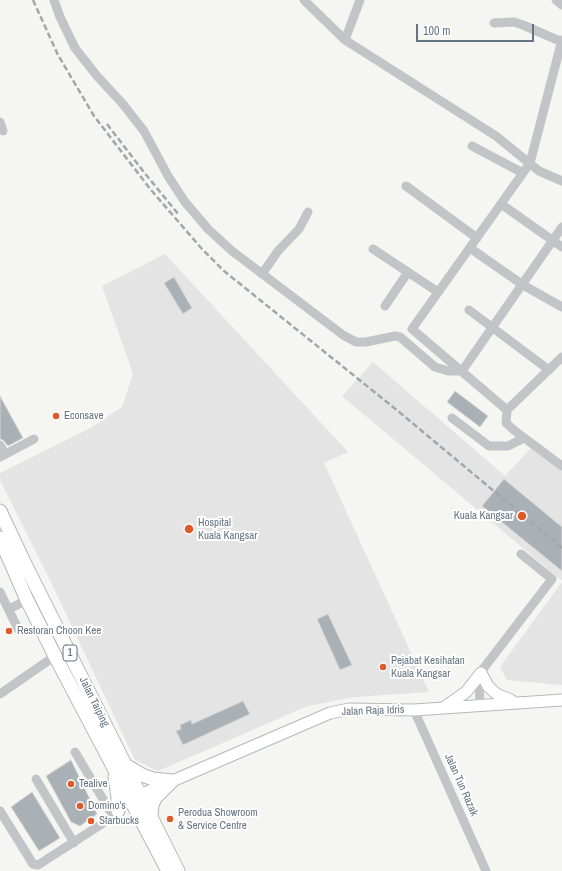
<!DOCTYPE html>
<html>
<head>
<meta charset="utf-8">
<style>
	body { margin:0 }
	#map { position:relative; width:562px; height:871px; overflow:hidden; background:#f5f5f2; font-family:"Archivo Narrow",sans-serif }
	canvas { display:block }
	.scale { position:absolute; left:416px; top:24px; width:118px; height:18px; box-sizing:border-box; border:2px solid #657482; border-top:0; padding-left:5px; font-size:12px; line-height:14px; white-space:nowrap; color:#657482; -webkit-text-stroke:3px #fff; paint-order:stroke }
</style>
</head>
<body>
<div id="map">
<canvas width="562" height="871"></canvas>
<div class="scale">100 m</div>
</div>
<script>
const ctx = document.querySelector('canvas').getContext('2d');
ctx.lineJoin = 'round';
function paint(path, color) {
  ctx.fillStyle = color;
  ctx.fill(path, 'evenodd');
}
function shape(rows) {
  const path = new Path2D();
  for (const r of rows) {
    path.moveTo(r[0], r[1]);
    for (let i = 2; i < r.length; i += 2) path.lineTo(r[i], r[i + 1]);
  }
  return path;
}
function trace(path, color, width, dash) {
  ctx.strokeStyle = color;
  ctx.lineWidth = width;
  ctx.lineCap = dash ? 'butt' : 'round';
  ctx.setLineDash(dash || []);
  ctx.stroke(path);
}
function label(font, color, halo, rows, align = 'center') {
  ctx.font = font + ' "Archivo Narrow",sans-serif';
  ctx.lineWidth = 4;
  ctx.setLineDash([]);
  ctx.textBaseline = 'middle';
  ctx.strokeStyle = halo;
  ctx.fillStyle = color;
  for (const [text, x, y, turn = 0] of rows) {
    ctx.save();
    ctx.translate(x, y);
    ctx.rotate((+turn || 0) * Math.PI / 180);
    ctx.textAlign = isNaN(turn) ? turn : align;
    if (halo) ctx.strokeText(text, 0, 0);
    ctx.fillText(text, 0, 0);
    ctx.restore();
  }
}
const built = shape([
	[165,254,348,452,324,463,429,692,355,697,308,706,158,771,135,760,49,578,0,480,0,473,92,427,122,407,133,374,102,286],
	[373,362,505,476,533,446,562,471,562,581,342,396],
	[562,582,562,685,507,680,500,667]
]);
const building = shape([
	[174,277,192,308,183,314,164,283,174,277],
	[455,391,488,416,480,427,447,402,455,391],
	[0,396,23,438,8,446,3,440,0,439,0,396],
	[504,479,562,527,562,571,482,506,504,479],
	[328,614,352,665,340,670,317,619,328,614],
	[243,701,250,714,183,745,176,731,181,729,180,725,191,720,192,724,243,701],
	[71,760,97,814,80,826,71,822,46,776,71,760],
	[32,792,60,838,39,851,11,807,32,792]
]);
const minor = shape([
	[54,0,60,17,75,48,97,76,122,103,144,131,168,176,185,202,208,229,232,251,343,335,356,342,366,342,395,336,400,337,435,367,448,371,462,371,562,227],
	[304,0,345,40,496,136,539,171,562,181],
	[556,0,562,5],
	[494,23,514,22,523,25,562,42],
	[345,40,360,0],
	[0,122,3,131],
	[472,146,523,173],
	[406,186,477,238],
	[501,204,562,247],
	[470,248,523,285,562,307],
	[373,249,438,292],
	[262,274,278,251,299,229,308,212],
	[385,306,408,272],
	[469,310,549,370],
	[562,357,507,410,506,423,515,431,562,466],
	[507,410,412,329,530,163,562,40],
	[452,418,489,446,508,446,524,438],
	[0,445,5,454],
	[0,457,34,439],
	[0,592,18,629],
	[9,609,27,600],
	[0,694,55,656],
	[480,705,479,679,483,669,552,579,521,554],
	[414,710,486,871],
	[75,752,113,816],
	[36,779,74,843],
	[0,811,33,864,38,865,108,820,130,799]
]);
const major = shape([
	[446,706,466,692,481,673,488,686,493,691,498,695,511,700],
	[133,798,330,713,349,709,414,710,562,700]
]);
const highway = shape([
	[0,511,24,562,178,871],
	[0,538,27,600,55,656,168,871],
	[127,766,142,775,153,779,172,781],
	[115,777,118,797,118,811],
	[151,816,152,805,155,798,172,781]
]);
const rail = shape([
	[33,0,58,55,94,116,151,190,202,249,224,271,398,411,562,548],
	[107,124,143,171,179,215]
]);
const markers = [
	[56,416,4,"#de5a29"],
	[522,516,5,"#de5a29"],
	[189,529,5,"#de5a29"],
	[9,631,4,"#de5a29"],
	[383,667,4,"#de5a29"],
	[71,784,4,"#de5a29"],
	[80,806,4,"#de5a29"],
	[170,819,4,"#de5a29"],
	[91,821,4,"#de5a29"]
];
const shields = [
	[70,653,14]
];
const shieldNames = [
	["1",70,653]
];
const poiNames = [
	["Econsave",64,416],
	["Kuala Kangsar",513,516,"right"],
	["Hospital",198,523],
	["Kuala Kangsar",198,536],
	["Restoran Choon Kee",17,631],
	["Pejabat Kesihatan",391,661],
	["Kuala Kangsar",391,674],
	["Tealive",79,784],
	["Domino's",88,806],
	["Perodua Showroom",178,813],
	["& Service Centre",178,826],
	["Starbucks",99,821]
];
const streetNames = [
	["Jalan Taiping",94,702,64],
	["Jalan Raja Idris",373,711,-2],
	["Jalan Tun Razak",461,785,66]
];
paint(built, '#e3e4e3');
paint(building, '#aab1b6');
trace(building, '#d7d7d5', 1);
trace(major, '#b4b8bc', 13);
trace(highway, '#b4b7ba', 15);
trace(minor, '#c1c5c8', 9);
trace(major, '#fff', 11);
trace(highway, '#fff', 13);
trace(rail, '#a2a7ad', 2.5, [6, 3]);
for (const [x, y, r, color] of markers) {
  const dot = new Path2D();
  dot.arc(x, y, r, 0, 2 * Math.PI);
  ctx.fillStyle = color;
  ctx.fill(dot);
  trace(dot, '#fff', 1.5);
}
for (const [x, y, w] of shields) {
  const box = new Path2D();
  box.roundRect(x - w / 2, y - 8, w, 16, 3);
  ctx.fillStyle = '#fff';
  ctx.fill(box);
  trace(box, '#657482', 1);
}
label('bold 10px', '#657482', null, shieldNames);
label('11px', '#657482', '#fff', poiNames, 'left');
label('11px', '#657482', '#fff', streetNames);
</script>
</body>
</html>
